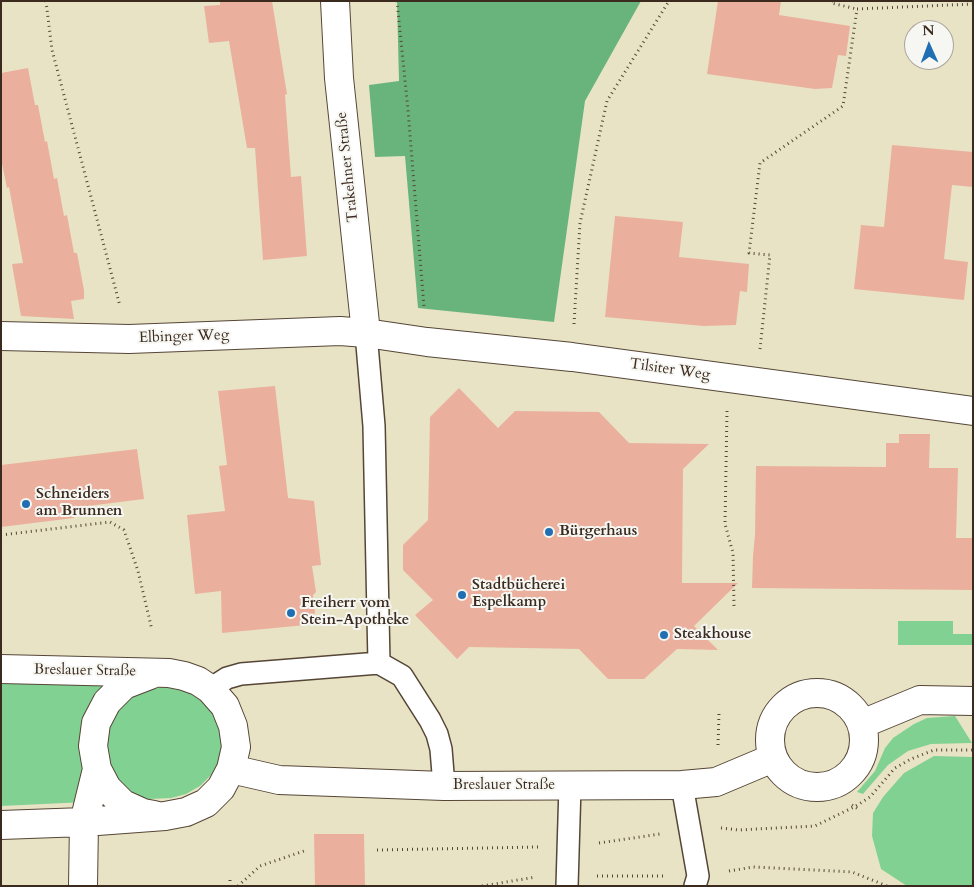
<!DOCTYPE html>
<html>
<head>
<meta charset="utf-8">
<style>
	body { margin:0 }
	#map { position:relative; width:974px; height:887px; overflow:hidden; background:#e9e3c5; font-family:Cardo,serif }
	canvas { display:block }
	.frame { position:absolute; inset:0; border:2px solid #3b2a1e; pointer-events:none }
	.north { position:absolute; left:904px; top:20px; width:50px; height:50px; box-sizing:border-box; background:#f6f6f2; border:1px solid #aba49d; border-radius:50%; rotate:358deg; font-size:14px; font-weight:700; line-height:20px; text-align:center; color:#3b2a1e }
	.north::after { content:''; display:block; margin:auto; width:18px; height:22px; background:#1f6fb2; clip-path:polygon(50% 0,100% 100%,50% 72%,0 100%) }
</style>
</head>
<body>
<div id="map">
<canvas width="974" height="887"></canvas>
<div class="frame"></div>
<div class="north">N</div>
</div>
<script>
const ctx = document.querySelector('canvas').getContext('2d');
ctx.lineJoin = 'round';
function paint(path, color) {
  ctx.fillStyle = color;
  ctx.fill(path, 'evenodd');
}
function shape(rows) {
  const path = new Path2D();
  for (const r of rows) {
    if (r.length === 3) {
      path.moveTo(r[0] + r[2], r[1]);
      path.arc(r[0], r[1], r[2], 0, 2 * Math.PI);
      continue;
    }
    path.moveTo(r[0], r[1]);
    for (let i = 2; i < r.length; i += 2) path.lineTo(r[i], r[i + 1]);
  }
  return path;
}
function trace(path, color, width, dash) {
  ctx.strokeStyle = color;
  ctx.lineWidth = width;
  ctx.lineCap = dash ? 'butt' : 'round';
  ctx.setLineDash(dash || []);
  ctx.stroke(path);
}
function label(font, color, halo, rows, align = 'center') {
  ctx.font = font + ' Cardo,serif';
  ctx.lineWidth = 4;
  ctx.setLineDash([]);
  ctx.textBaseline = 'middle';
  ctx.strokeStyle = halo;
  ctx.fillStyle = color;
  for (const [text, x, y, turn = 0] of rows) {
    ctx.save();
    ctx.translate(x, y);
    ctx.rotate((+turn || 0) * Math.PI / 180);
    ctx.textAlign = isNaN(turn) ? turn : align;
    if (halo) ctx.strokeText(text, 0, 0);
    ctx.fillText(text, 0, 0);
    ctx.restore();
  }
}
const green = shape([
	[898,621,953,621,953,634,973,634,973,645,898,645],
	[1,682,77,683,168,688,185,691,201,699,213,712,220,728,222,746,219,761,211,775,200,786,186,794,171,798,1,806],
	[955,716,972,743,931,744,908,751,888,765,863,794,857,792,875,771,885,748,893,738,914,724,927,718],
	[934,756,973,757,973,886,907,886,881,869,872,836,873,813,883,797,904,773]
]);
const forest = shape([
	[397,1,641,1,585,101,554,322,418,308,405,156,375,157,369,85,399,81]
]);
const building = shape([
	[220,1,272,1,287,94,285,95,291,177,301,176,307,256,263,260,255,148,247,148,229,41,209,43,204,6,220,5],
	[718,1,781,1,779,15,850,26,846,56,838,55,832,88,815,89,707,74],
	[28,68,35,105,38,105,45,142,47,141,54,179,57,178,64,216,67,215,74,253,77,253,84,290,84,299,71,301,74,319,21,316,12,264,23,263,9,187,7,188,1,159,1,73],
	[892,145,973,152,973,187,952,185,944,259,968,262,964,300,854,289,861,225,884,227],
	[615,216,683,222,679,257,749,264,747,292,740,291,736,325,703,326,605,317],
	[275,386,288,498,314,501,321,565,312,566,316,592,313,595,315,613,306,625,222,633,221,591,195,594,187,515,225,511,219,466,227,465,218,391],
	[459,388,498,428,515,411,599,412,629,443,709,444,683,469,682,583,738,583,694,626,718,650,677,649,644,679,608,679,579,649,469,647,457,659,415,615,433,600,403,570,403,545,428,520,430,417],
	[899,434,930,434,929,468,958,468,956,538,973,538,973,590,752,588,753,556,755,535,756,466,886,467,886,443,899,443],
	[137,449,144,499,72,508,74,518,1,527,1,465],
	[314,834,364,834,365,886,315,886]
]);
const path = shape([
	[46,1,52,50,120,306],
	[397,1,408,110,424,307],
	[832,1,831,3,857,9],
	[574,324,580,223,607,101,669,1],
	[760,349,770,255,749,253,760,163,843,106,857,9,973,4],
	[727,411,725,524,733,553,734,606],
	[1,535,110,522,124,530,138,571,152,630],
	[718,745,719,713],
	[852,805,858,809],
	[721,828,739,830,815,826,856,806,870,797,895,768,911,759,934,750,973,750],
	[599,843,660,834],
	[377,850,538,847],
	[729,871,753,867,852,872,887,886],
	[597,876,666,876],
	[230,886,230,878],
	[238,886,260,866,304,851],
	[482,886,536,877]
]);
const service = shape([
	[366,333,374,426,379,663],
	[210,689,227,678,241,674,379,663,402,676,430,720,437,734,441,749,444,786],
	[682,785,698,876,695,886],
	[567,886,570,786]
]);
const minor = shape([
	[335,1,339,78,366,333],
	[1,336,129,339,340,331,366,333,427,342,572,357,973,411],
	[1,669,169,673,184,676,198,681,210,689,225,706,233,726,236,747,231,769,221,788,206,803,186,812,165,816,84,822,1,825],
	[150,675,124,685,107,702,96,723,93,746,97,769,107,788,123,804,143,813,154,815],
	[817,740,47],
	[862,724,920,700,973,701],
	[231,769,279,780,444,786,682,785,716,782,773,758],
	[83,886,84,822,97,769]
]);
const markers = [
	[26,504,5,"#1f6fb2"],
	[549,532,5,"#1f6fb2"],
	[462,595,5,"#1f6fb2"],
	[291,613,5,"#1f6fb2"],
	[664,635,5,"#1f6fb2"]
];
const streetNames = [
	["Trakehner Straße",348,167,-96],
	["Elbinger Weg",184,337,-2],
	["Tilsiter Weg",670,370,8],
	["Breslauer Straße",85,671,1],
	["Breslauer Straße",504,786]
];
const poiNames = [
	["Schneiders",36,495],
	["am Brunnen",36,512],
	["Bürgerhaus",559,532],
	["Stadtbücherei",472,586],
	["Espelkamp",472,603],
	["Freiherr vom",301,604],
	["Stein-Apotheke",301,621],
	["Steakhouse",674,635]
];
paint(green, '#81d292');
paint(forest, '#68b47c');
paint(building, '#eab09d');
trace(service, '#554637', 24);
trace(minor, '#554637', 30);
trace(path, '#554637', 3, [1, 4]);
trace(service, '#fff', 21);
trace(minor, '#fff', 28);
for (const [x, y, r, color] of markers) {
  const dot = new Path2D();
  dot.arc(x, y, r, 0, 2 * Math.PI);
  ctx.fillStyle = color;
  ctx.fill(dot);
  trace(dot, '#f6f6f2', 2);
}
label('15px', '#3b2a1e', '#f6f6f2', streetNames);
label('bold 15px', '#3b2a1e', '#f6f6f2', poiNames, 'left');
</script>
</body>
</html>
